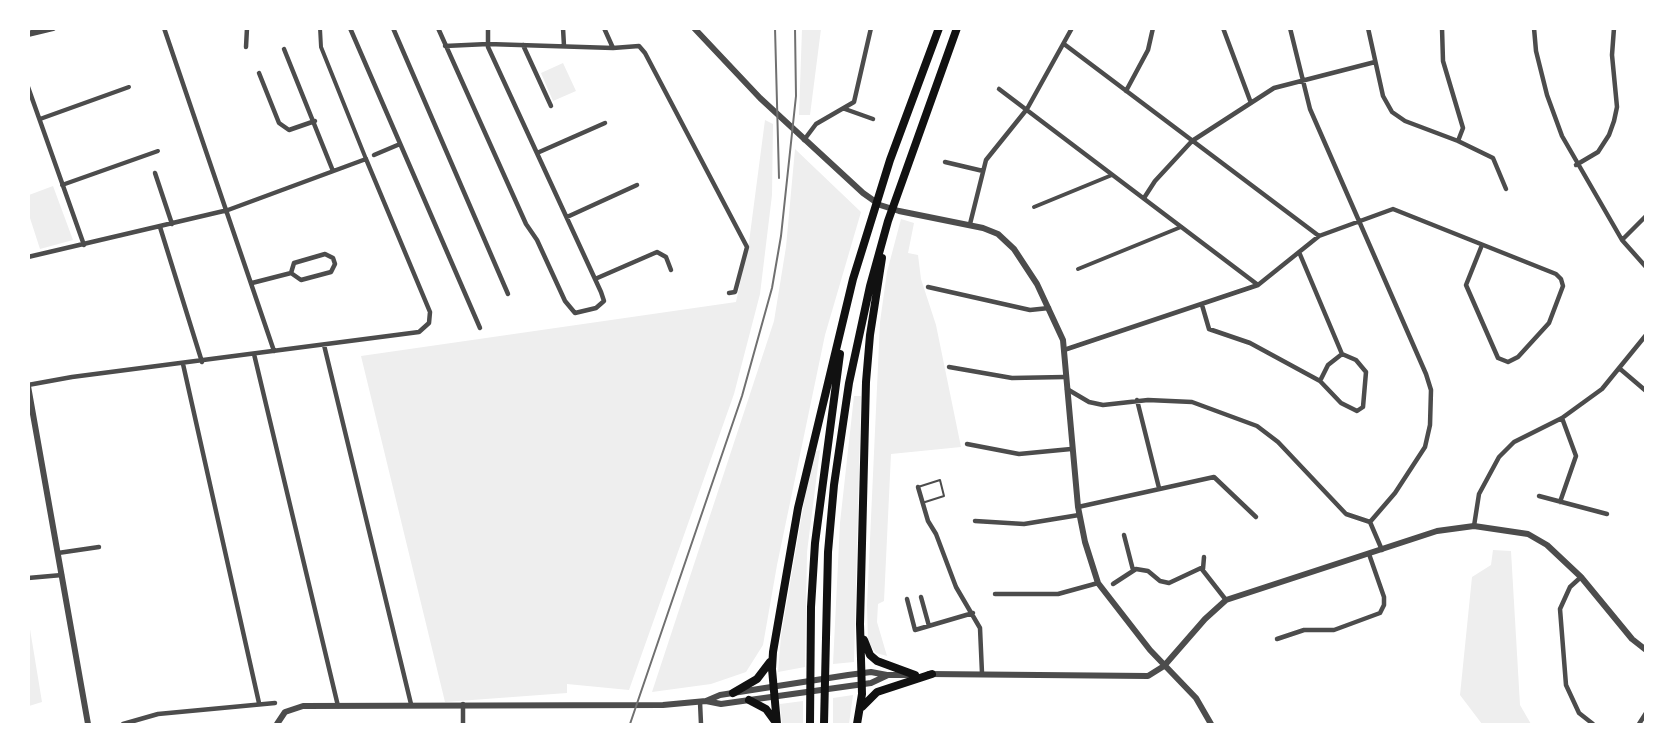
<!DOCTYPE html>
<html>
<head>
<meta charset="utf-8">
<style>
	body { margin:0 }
	#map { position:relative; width:1674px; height:753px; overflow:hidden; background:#fff; font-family:Karla,sans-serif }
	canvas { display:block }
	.frame { position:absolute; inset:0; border:30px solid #fff; pointer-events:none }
</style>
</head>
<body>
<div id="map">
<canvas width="1674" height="753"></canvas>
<div class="frame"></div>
</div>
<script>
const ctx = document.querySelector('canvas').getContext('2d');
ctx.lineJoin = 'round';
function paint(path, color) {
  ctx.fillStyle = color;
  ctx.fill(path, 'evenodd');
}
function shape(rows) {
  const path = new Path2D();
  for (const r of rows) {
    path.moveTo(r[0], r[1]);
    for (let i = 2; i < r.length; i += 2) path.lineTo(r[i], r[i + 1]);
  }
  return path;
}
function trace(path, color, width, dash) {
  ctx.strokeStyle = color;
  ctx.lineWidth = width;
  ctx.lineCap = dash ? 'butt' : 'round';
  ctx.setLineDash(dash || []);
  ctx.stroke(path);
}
const green = shape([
	[802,29,821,29,810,115,799,115],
	[563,63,576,91,553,101,541,73],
	[765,120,773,124,772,195,760,294,734,394,629,690,567,684,567,693,445,702,361,356,736,302,749,242],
	[795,149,861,212,825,335,777,565,763,645,746,672,711,684,652,692,774,321,786,247],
	[53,186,73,240,40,249,29,215,29,195],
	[901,219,914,223,908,253,918,255,921,279,936,325,961,447,891,454,884,601,878,604,877,622,887,656,876,653,868,642,867,605,880,322,887,272],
	[854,396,861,396,854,662,833,664,840,523],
	[820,450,807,552,805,667,778,672,781,636,806,491,815,451],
	[1493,550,1511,551,1520,705,1531,724,1482,724,1460,695,1472,577,1491,565],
	[28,617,42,702,29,706,28,706],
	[853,695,849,724,833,724,833,698],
	[803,701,803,724,782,724,780,704]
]);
const service = shape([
	[918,487,940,480,944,496,922,503]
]);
const pedestrian = shape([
	[320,28,321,47,366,159],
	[40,119,129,87],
	[62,185,158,151],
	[1034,207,1112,175],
	[1078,269,1181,227]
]);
const minor = shape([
	[164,28,274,351],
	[350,28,480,328],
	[393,28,508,294],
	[438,28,526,224,537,240,565,301,575,313,596,308,604,301,601,292,488,47,488,28],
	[563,28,564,46],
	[604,28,613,48,639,46,645,53,747,247,735,292,729,293],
	[1223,28,1251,103],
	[1290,28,1310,109,1426,374,1431,390,1430,425,1425,447,1395,493,1370,522],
	[1368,28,1383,96,1392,112,1405,121,1458,141,1493,158,1506,189],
	[1442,28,1443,61,1463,128,1458,141],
	[1534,28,1536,51,1547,95,1562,136,1622,240,1646,267],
	[1064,44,1319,236],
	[523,45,551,106],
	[445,46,488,44,613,48],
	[246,47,247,28],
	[284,49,333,171],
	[259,73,279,123,289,130,315,121],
	[28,87,84,245],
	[999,89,1258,285],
	[1126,91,1148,50,1153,28],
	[845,109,873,119],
	[804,140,816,124,854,102,871,28],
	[537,153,605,123],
	[374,155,400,144],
	[945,162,983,171],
	[1576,165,1598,152,1609,135,1614,121,1617,107,1612,55,1614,28],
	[155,173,172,224],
	[1144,198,1155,181,1192,141,1274,88,1375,62],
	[567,217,637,185],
	[970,224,986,160,1027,109,1072,28],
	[160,227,202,362],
	[1622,240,1646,216],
	[28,257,228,210,366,159,430,312,429,323,419,332,72,377,28,385],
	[595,279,657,252,666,257,671,270],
	[252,283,291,273,301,280,331,272,335,264,333,258,325,254,294,263,291,273],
	[928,287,1030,310,1049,308],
	[1202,305,1209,329,1250,343,1320,381,1341,403,1357,411,1363,407,1366,372,1356,360,1342,354,1299,252],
	[324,345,411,704],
	[1064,350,1258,285,1319,236,1393,209,1556,274,1561,279,1563,286,1549,323,1518,357,1508,362,1498,358,1466,285,1482,245],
	[254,354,338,706],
	[183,364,259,703],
	[949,367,1012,378,1065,377],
	[1619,368,1646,391],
	[1320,381,1328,365,1342,354],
	[1067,389,1089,402,1103,405,1148,400,1192,402,1257,426,1278,442,1346,514,1370,522,1382,550],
	[1137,400,1159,488],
	[967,444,1019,454,1071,449],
	[918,487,928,521,936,534,956,587,980,628,982,673],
	[1539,496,1607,514],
	[1560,502,1576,456,1562,418],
	[1078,507,1214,477,1256,517],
	[975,521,1024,524,1079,515],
	[1474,526,1479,494,1499,457,1514,442,1562,418,1602,389,1646,335],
	[1124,535,1133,570],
	[58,553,99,547],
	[1203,569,1204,557],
	[1581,577,1570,587,1560,609,1566,685,1579,713,1593,724],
	[28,578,62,575],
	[1113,584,1136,569,1148,571,1160,581,1169,583,1201,568,1226,600],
	[995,594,1058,594,1098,583],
	[921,597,929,626],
	[907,599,915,630,973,613],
	[1277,639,1304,630,1334,630,1380,613,1384,605,1384,597,1369,554],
	[700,702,701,724],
	[123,724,158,714,275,703],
	[463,724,463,704],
	[1639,724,1646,713]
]);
const tertiary = shape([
	[694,28,760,98,863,193,880,205,899,211,983,228,998,234,1014,249,1037,284,1063,340,1078,507,1085,542,1098,583,1150,650,1196,698,1211,724],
	[28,34,53,28],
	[28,386,88,724],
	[929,674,1148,676,1164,666,1205,619,1226,600,1437,531,1474,526,1528,534,1547,545,1581,577,1632,639,1646,650],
	[706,701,720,695,848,675,871,672,887,675],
	[277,724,285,712,303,706,663,705,706,701,721,704,871,683,888,675,910,675]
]);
const trunk = shape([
	[864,640,870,655,877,661,915,675],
	[733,693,757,679,770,662],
	[749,700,766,709,774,720],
	[862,707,877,692,932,674],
	[777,724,772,669,773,652,798,508,853,279,890,160,939,28],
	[810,724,811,607,815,543,840,354],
	[824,724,828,552,834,485,849,383,870,286,888,221,957,28],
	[857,724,862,694,860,624,866,382,870,335,882,258]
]);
const rail = shape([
	[775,28,779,178],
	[630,724,742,396,772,288,781,236,796,96,795,28]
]);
paint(green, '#eee');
trace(service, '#4c4c4c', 2);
trace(pedestrian, '#4c4c4c', 4);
trace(minor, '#4c4c4c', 4.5);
trace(tertiary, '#4c4c4c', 6);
trace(trunk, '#111', 8);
trace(rail, '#707070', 2);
</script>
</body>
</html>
